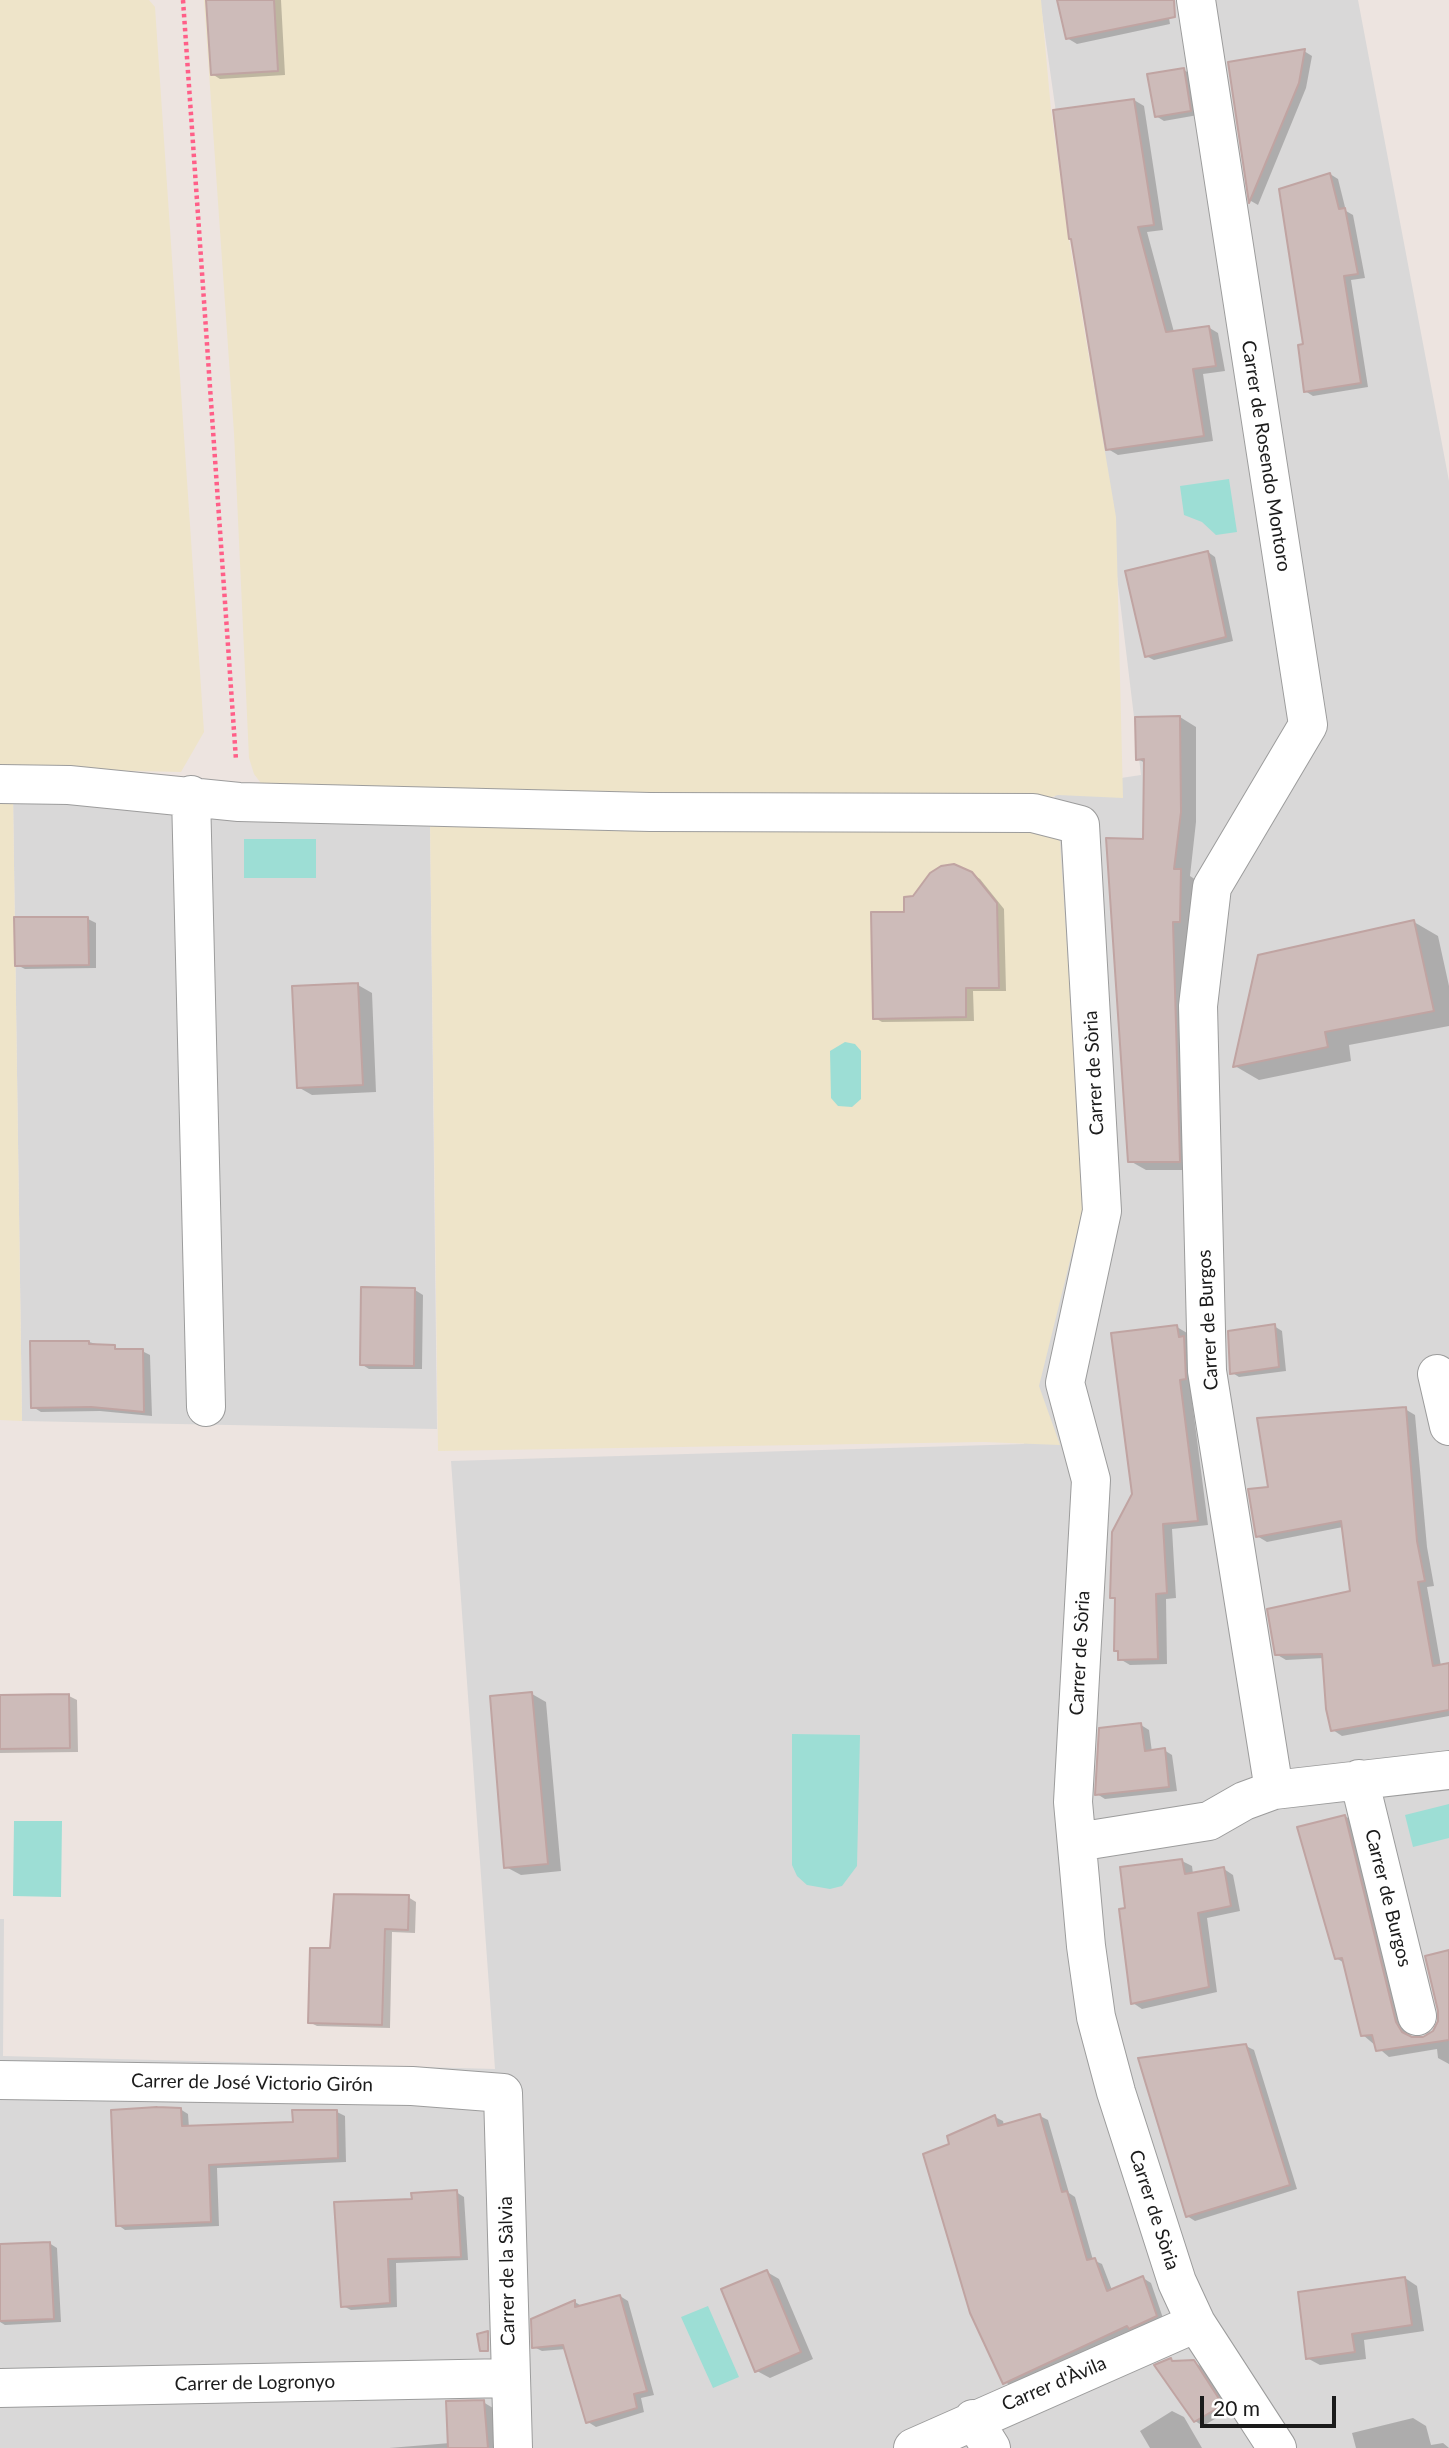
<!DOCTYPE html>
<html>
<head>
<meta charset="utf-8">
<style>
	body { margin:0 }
	#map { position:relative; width:1449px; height:2448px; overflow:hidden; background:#ede4e0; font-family:Lato,sans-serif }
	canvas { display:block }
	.scale { position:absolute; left:1200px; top:2396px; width:136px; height:32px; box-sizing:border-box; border:4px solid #1b1b1b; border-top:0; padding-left:9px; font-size:21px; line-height:24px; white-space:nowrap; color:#1b1b1b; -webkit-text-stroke:5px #fff; paint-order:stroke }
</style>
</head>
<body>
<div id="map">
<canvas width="1449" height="2448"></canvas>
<div class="scale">20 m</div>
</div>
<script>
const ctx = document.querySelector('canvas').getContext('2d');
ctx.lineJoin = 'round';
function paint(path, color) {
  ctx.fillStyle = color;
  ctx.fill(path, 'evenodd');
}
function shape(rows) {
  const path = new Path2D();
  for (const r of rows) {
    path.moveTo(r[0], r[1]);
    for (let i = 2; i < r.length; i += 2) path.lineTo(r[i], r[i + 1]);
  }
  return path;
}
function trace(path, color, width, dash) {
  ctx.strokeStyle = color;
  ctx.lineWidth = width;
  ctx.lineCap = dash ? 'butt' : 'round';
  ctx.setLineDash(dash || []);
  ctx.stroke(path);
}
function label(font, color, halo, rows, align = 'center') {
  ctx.font = font + ' Lato,sans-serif';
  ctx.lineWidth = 5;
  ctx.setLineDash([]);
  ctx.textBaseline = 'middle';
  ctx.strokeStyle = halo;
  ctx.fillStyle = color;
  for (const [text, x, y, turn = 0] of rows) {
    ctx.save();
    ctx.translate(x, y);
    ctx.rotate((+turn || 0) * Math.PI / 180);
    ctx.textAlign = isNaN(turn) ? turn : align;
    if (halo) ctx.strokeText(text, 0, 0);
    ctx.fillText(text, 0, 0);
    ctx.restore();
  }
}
const residential = shape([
	[1040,0,1358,0,1449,481,1449,2448,0,2448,0,1919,4,1919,3,2056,495,2069,451,1461,1024,1444,1079,1187,1054,788,1141,775,1090,352],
	[13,796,430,818,437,1429,22,1421]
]);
const farmland = shape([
	[0,0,149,0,155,7,204,732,181,772,0,768],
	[204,0,1041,0,1051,110,1068,233,1116,517,1123,798,1058,795,1038,801,263,786,254,774,249,758,234,433],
	[0,796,13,796,22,1421,0,1420],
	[430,818,1031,825,1060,841,1084,1204,1039,1386,1060,1445,983,1442,438,1451]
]);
const water = shape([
	[1229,479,1237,532,1216,535,1202,522,1184,515,1180,486],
	[244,839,316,839,316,878,244,878],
	[845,1042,855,1044,861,1051,861,1099,852,1107,838,1106,831,1098,830,1051],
	[792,1734,860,1735,857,1866,842,1886,830,1889,807,1885,797,1876,792,1865],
	[1449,1804,1449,1838,1413,1847,1405,1815],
	[14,1821,62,1821,61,1897,13,1896],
	[708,2306,739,2377,713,2388,681,2317]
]);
const shadow = shape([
	[207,0,281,0,285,75,220,79,212,74],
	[1058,0,1166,0,1170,24,1077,44,1067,38],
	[1304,51,1312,56,1306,88,1258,205,1251,201,1230,63],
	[1184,70,1192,75,1198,115,1164,121,1156,116],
	[1134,100,1144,106,1163,230,1147,232,1174,332,1208,327,1218,333,1225,371,1203,374,1213,441,1118,455,1108,449],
	[1330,174,1338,179,1346,211,1353,215,1365,278,1351,280,1368,387,1313,396,1305,391,1305,345],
	[1208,552,1215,557,1233,641,1154,660,1146,656],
	[1180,717,1196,727,1196,822,1190,876,1196,880,1195,1170,1146,1170,1130,1161,1145,841,1145,763,1138,759],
	[972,874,980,879,1004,909,1006,991,973,991,974,1021,882,1022,875,1018,906,913,913,898],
	[88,919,96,923,96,968,25,969,17,965],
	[1414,922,1438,936,1449,986,1449,1026,1349,1045,1351,1061,1259,1080,1235,1066],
	[358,985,372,993,376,1092,312,1095,298,1087],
	[415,1290,423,1295,422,1369,369,1369,361,1364],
	[1274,1326,1282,1331,1286,1371,1239,1377,1231,1372],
	[1177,1327,1187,1333,1196,1384,1190,1385,1208,1525,1172,1529,1176,1598,1166,1599,1167,1664,1130,1665,1120,1659,1120,1653,1116,1650,1117,1599,1112,1597,1134,1495],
	[89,1342,122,1351,142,1351,150,1355,152,1416,100,1411,41,1412,33,1407],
	[1405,1409,1415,1415,1427,1547,1434,1586,1427,1587,1441,1666,1449,1667,1449,1716,1342,1736,1333,1730,1324,1658,1286,1660,1276,1654,1352,1593,1343,1527,1267,1542,1257,1536,1270,1489],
	[532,1694,546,1702,561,1871,521,1875,506,1867],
	[69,1696,77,1700,78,1752,0,1753,0,1697],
	[1141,1725,1149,1730,1152,1752,1164,1750,1172,1755,1177,1791,1105,1799,1097,1794],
	[1345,1816,1356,1823,1407,2029,1412,2039,1423,2039,1433,2034,1439,2023,1449,1952,1449,2064,1438,2058,1437,2049,1389,2057,1363,2035,1346,1964,1336,1958],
	[1182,1861,1192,1866,1193,1874,1224,1869,1233,1875,1240,1911,1207,1918,1217,1992,1142,2009,1133,2003,1127,1910],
	[408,1897,416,1902,415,1933,392,1932,390,2028,317,2026,309,2022,331,1950],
	[1246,2046,1254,2050,1297,2189,1195,2221,1187,2216],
	[180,2109,188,2114,189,2128,295,2124,337,2112,345,2116,346,2162,217,2168,219,2226,125,2230,118,2225],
	[1040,2116,1048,2120,1069,2193,1075,2197,1093,2260,1102,2264,1112,2290,1143,2278,1151,2283,1164,2321,1013,2387,1005,2382,952,2145,995,2117,1003,2121,1004,2126],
	[456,2192,464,2197,468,2260,396,2263,397,2307,351,2310,343,2306,414,2201],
	[49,2243,57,2248,61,2322,5,2325,0,2322,0,2246],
	[767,2272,779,2279,813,2359,770,2378,757,2371],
	[1405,2278,1417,2286,1424,2331,1364,2340,1366,2359,1320,2365,1307,2358],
	[620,2296,628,2301,654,2395,641,2398,644,2412,596,2427,588,2422,566,2349,542,2351,534,2347,533,2320,575,2302,583,2307],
	[1171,2360,1194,2362,1202,2367,1230,2410,1203,2426,1195,2421],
	[483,2402,493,2408,496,2448,389,2448,450,2443],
	[1172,2411,1184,2417,1202,2448,1150,2448,1140,2431],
	[1413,2418,1426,2426,1431,2445,1443,2443,1449,2448,1356,2448,1352,2433]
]);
const building = shape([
	[206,0,274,0,278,71,211,75,206,0],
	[1057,0,1174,0,1175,17,1066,39,1057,0],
	[1305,49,1299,83,1249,203,1228,62,1305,49],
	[1184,68,1191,111,1155,117,1147,74,1184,68],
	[1134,99,1154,225,1138,227,1166,332,1209,326,1216,366,1193,369,1204,436,1106,450,1071,239,1069,239,1053,110,1134,99],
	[1330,173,1339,209,1345,208,1358,274,1344,276,1361,383,1304,392,1298,345,1303,344,1279,189,1330,173],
	[1208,551,1226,637,1145,657,1125,571,1208,551],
	[1180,716,1181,812,1174,869,1181,869,1180,922,1173,922,1180,1162,1128,1162,1106,838,1143,839,1144,759,1136,760,1135,717,1180,716],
	[954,864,972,872,997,903,999,988,966,988,966,1017,873,1019,871,912,904,912,904,897,913,896,930,873,941,866,954,864],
	[14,917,88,917,89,965,15,966,14,917],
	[1414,920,1434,1011,1325,1032,1328,1047,1233,1067,1258,955,1414,920],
	[358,983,363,1085,297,1088,292,986,358,983],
	[361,1287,415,1288,414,1366,360,1365,361,1287],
	[1275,1324,1279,1367,1230,1374,1228,1331,1275,1324],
	[1177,1325,1179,1337,1184,1336,1186,1379,1180,1380,1198,1521,1163,1524,1167,1593,1156,1594,1158,1659,1118,1660,1118,1651,1114,1651,1115,1598,1110,1598,1112,1532,1132,1494,1111,1333,1177,1325],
	[30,1341,89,1341,89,1344,115,1345,115,1349,143,1349,144,1412,91,1407,31,1408,30,1341],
	[1406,1407,1417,1541,1425,1581,1418,1582,1433,1666,1449,1663,1449,1710,1331,1731,1326,1709,1322,1654,1275,1655,1267,1609,1350,1591,1341,1521,1256,1537,1248,1489,1268,1487,1257,1418,1406,1407],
	[532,1692,548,1864,504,1868,490,1696,532,1692],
	[69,1694,70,1748,0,1749,0,1695,69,1694],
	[1141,1723,1145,1751,1165,1748,1169,1787,1095,1795,1099,1728,1141,1723],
	[1345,1815,1396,2022,1402,2032,1412,2037,1423,2037,1433,2031,1438,2021,1438,2011,1425,1956,1449,1950,1449,2040,1376,2051,1372,2035,1361,2036,1342,1958,1335,1959,1297,1827,1345,1815],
	[1182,1859,1185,1874,1224,1867,1231,1906,1198,1913,1209,1987,1131,2004,1119,1909,1125,1908,1120,1867,1182,1859],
	[334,1894,409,1895,408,1930,385,1929,382,2025,308,2023,310,1948,330,1948,334,1894],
	[1246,2044,1290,2185,1186,2217,1138,2058,1246,2044],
	[157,2107,181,2108,182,2126,293,2122,292,2110,337,2110,338,2158,209,2165,211,2222,116,2226,111,2110,157,2107],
	[1040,2114,1062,2192,1067,2191,1087,2260,1095,2258,1107,2291,1143,2276,1157,2316,1129,2329,1127,2326,1003,2384,970,2313,923,2154,949,2144,947,2136,995,2115,998,2126,1040,2114],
	[457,2190,461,2257,388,2259,390,2303,341,2307,334,2202,412,2199,411,2193,457,2190],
	[50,2242,54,2319,0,2321,0,2244,50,2242],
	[767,2270,801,2352,755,2372,721,2289,767,2270],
	[1405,2277,1412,2325,1352,2334,1355,2352,1306,2359,1298,2292,1405,2277],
	[620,2295,647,2391,634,2394,637,2408,586,2423,563,2345,532,2348,531,2319,575,2300,575,2307,620,2295],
	[488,2331,488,2351,480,2351,477,2334,488,2331],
	[1171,2358,1172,2361,1194,2360,1223,2405,1194,2422,1154,2365,1171,2358],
	[484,2400,488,2448,448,2448,446,2401,484,2400]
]);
const path = shape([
	[183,0,236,760]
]);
const minor = shape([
	[1196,0,1308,725,1212,887,1198,1006,1207,1371,1274,1790],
	[0,784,69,785,239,802,650,812,1033,813,1080,825,1102,1211,1065,1383,1091,1480,1073,1802,1086,1946,1096,2017,1116,2092,1177,2282,1196,2323,1277,2448],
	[191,795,206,1407],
	[1437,1374,1449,1426],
	[1359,1779,1417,2016],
	[1077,1842,1209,1821,1244,1801,1274,1790,1449,1770],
	[0,2080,412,2086,503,2093,513,2448],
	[0,2388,510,2378],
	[973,2419,991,2448],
	[913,2448,1196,2323]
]);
const streetNames = [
	["Carrer de Rosendo Montoro",1266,456,81],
	["Carrer de Sòria",1094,1073,-93],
	["Carrer de Burgos",1208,1320,-93],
	["Carrer de Sòria",1080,1653,-87],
	["Carrer de Burgos",1388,1898,76],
	["Carrer de José Victorio Girón",252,2083,1],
	["Carrer de Sòria",1154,2210,72],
	["Carrer de la Sàlvia",507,2271,-91],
	["Carrer de Logronyo",255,2383,-1],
	["Carrer d'Àvila",1054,2384,-23]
];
paint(residential, '#d9d8d8');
paint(farmland, '#eee4c9');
paint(water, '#9dded5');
paint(shadow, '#0003');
paint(building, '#cdbbb9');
trace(building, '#c0a4a2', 2);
trace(minor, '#9c9c9c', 40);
trace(path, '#ff5f88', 4.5, [3.5, 3.5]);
trace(minor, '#fff', 38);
label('19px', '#1b1b1b', '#fff', streetNames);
</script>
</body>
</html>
